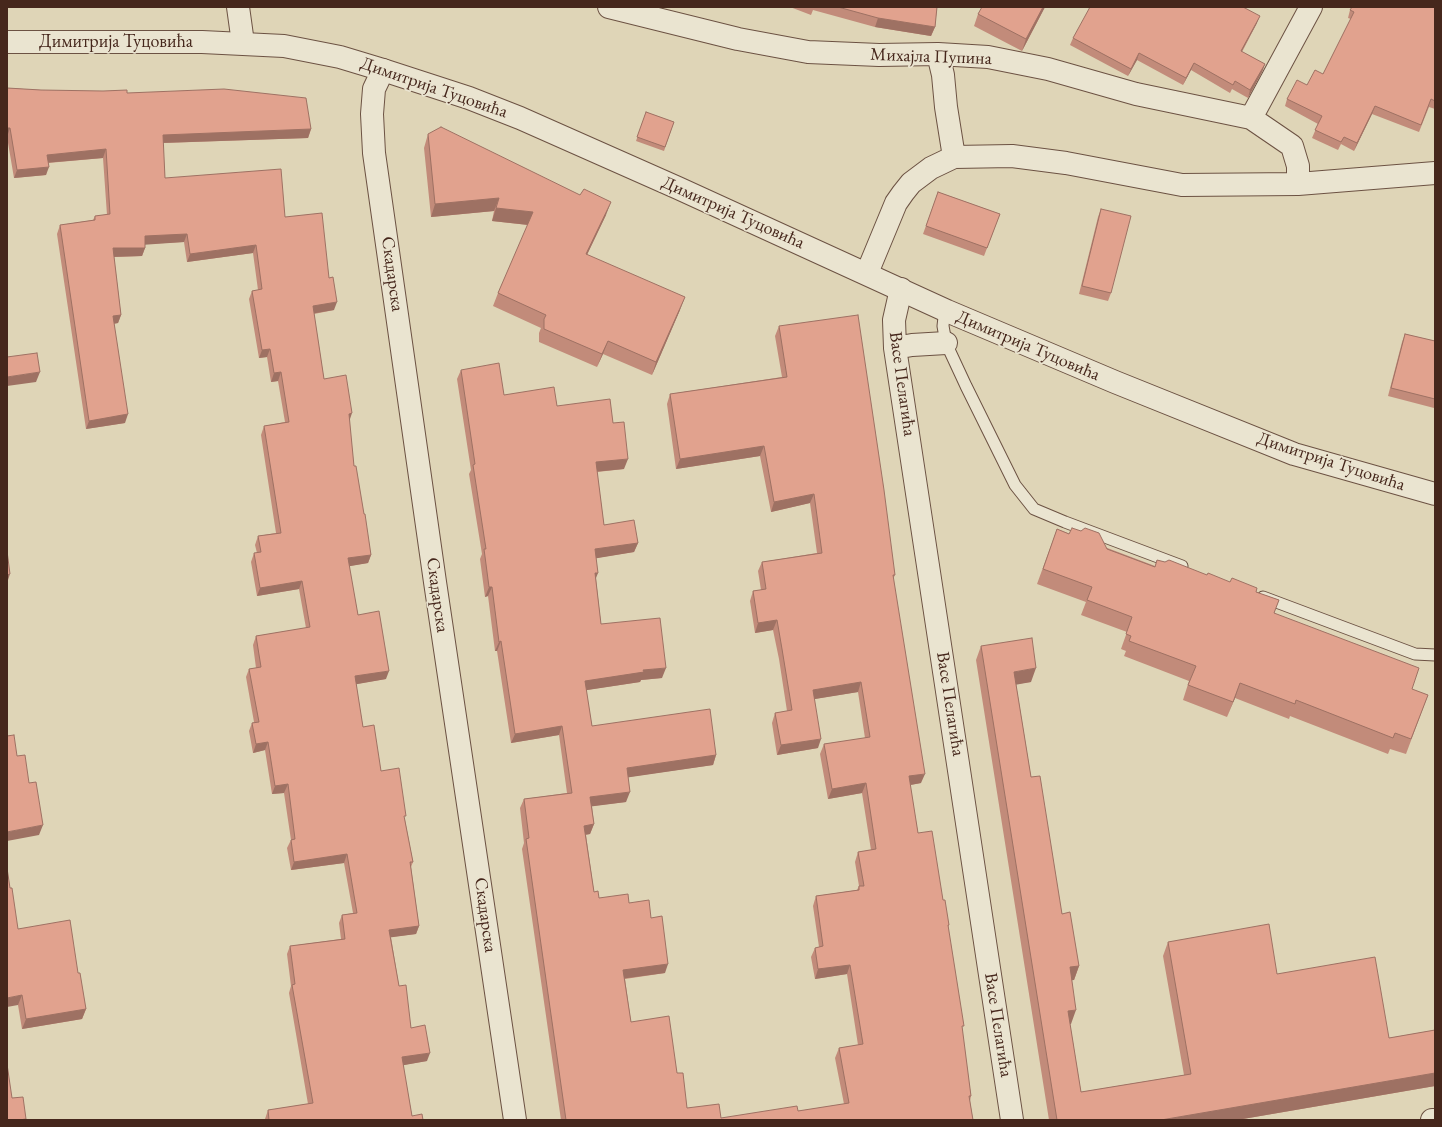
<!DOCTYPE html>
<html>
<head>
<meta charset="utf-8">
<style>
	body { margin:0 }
	#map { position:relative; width:1442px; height:1127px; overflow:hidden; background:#dfd5b7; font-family:"EB Garamond",serif }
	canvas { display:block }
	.frame { position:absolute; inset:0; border:8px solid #46271c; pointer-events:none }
</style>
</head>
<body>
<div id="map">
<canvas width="1442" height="1127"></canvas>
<div class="frame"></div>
</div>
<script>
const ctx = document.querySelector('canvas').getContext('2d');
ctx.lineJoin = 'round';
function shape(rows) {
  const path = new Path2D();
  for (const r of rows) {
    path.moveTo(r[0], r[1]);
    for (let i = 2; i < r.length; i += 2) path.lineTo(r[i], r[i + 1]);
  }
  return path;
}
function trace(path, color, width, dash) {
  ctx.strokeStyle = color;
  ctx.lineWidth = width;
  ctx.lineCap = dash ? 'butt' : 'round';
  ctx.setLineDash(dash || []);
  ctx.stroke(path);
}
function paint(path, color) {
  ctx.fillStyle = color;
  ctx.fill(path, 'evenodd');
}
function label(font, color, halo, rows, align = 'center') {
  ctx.font = font + ' "EB Garamond",serif';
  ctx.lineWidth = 3.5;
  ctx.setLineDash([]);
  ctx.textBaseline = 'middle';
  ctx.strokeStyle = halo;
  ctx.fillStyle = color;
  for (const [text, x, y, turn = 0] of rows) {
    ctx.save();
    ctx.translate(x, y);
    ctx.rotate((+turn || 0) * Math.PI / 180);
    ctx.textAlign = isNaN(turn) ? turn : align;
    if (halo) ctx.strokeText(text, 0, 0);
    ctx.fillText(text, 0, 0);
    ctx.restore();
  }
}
const service = shape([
	[947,311,944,317,943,326,946,343,966,386,1015,485,1034,509,1065,522,1182,566],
	[1263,597,1415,654,1435,655]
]);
const minor = shape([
	[238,7,243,43],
	[609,7,738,39,808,52,879,55,938,54,988,57,1048,69,1136,94,1251,118,1292,146,1298,166,1298,184],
	[938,54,943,75,946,107,954,157],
	[383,70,374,89,372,114,374,153,435,582,515,1120],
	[1251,118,1311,7],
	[867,273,896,203,903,193,911,183,931,168,954,157,1012,156,1066,163,1182,185,1298,184,1435,173],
	[901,289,894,320,895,348,1012,1120],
	[895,348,912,345,946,343],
	[1432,1120,1435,1120]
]);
const tertiary = shape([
	[7,42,202,42,284,46,340,57,383,70,469,98,520,118,678,188,947,311,1115,382,1294,454,1435,494]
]);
const wall = shape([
	[790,7,937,7,935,27,931,36,875,27,813,10,811,15],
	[1045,7,1022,51,974,26,978,14],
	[1435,7,1435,109,1429,107,1419,132,1372,114,1354,151,1341,144,1338,150,1312,138,1318,124,1285,106,1287,99,1323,74,1351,19,1348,18,1350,10],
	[1257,23,1242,52,1265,64,1262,72,1248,98,1232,89,1230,93,1191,70,1183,85,1137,60,1128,76,1070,45,1073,38],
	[7,88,41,90,127,93,311,129,308,138,163,143,165,178,285,217,329,278,334,310,314,314,324,379,349,420,354,466,371,555,368,563,349,566,358,615,386,679,356,684,363,727,381,771,405,820,413,862,411,867,419,926,416,934,391,937,399,986,411,1028,427,1061,403,1065,412,1116,423,1120,265,1120,265,1119,268,1110,308,1104,289,993,291,986,287,954,290,946,341,939,339,923,342,915,353,913,344,863,291,870,287,848,291,840,284,793,272,794,265,750,253,753,249,731,252,723,254,722,246,677,249,669,256,668,253,645,256,636,306,628,299,589,257,596,251,562,254,553,257,553,255,545,258,536,276,533,261,435,264,426,285,422,278,381,271,382,267,357,259,358,249,299,252,291,258,290,253,253,187,262,184,242,145,244,145,248,142,256,114,257,121,315,118,323,114,324,125,423,86,429,57,234,60,225,93,220,95,216,107,215,103,158,48,163,46,175,14,178,7,137],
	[646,112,674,122,664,151,636,141],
	[428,134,606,215,587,255,680,310,652,375,603,354,597,367,539,342,539,333,541,328,493,306,498,293,528,225,492,221,494,211,431,217,424,148],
	[938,192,1000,214,984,256,923,234],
	[1101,209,1111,293,1108,301,1079,294,1098,217],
	[779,326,895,575,893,579,921,783,910,785,918,833,943,900,949,925,948,927,971,1096,970,1101,973,1120,561,1120,522,849,524,843,520,808,524,799,567,793,559,735,511,743,497,651,495,651,488,596,485,597,480,559,482,554,469,474,471,470,457,379,461,370,504,395,557,406,613,423,624,469,597,472,604,525,638,543,634,552,596,558,596,579,601,624,662,678,641,680,640,682,586,690,592,726,716,755,713,765,628,777,626,802,592,806,594,824,590,834,586,835,594,892,599,898,629,903,651,918,665,973,625,979,631,1022,677,1073,687,1108,721,1118,798,1111,844,1104,835,1058,839,1048,858,1045,847,974,815,979,811,957,815,948,819,947,813,906,816,896,857,890,859,886,855,862,858,852,871,850,862,793,828,799,820,754,824,744,865,738,858,692,814,699,818,748,777,755,772,723,775,713,787,711,779,659,773,630,755,633,750,601,753,591,761,590,758,571,762,562,817,553,810,503,771,512,760,456,676,469,667,404,670,394,782,377,775,336],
	[1405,334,1435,341,1435,406,1434,408,1388,396,1402,342],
	[1057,529,1155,566,1157,560,1207,575,1279,600,1274,613,1412,690,1428,695,1406,754,1390,749,1388,754,1290,716,1289,719,1235,698,1227,717,1183,700,1189,681,1124,656,1126,651,1121,649,1127,632,1081,615,1086,602,1037,584],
	[981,646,1031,682,1016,684,1031,777,1062,914,1079,966,1074,980,1072,980,1071,1024,1070,1024,1081,1092,1184,1075,1163,956,1168,942,1277,974,1389,1038,1435,1030,1435,1086,1237,1120,1049,1120,976,660],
	[18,929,78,973,86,1009,82,1019,22,1029,18,1005]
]);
const shadedWall = shape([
	[1043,7,1045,7,1022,51,1026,39],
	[1260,16,1257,23,1238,58,1241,51],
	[878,18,935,27,931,36,875,27],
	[1139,53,1137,60,1128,76,1131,69],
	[1194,63,1191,70,1183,85,1186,78],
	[1265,64,1262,72,1248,98,1250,90],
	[1375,106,1372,114,1354,151,1357,143],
	[7,128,10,128,7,137],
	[311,129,308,138,160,143,163,135],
	[106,149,103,158,44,163,47,155],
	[49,167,46,175,14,178,17,170],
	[499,198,494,211,431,217,435,204],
	[611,202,606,215,581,267,586,254],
	[496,208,533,212,529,225,492,221],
	[187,234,184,242,141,245,145,236],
	[256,245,253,253,187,262,190,254],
	[113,248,145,248,142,256,110,257],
	[685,297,680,310,652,375,656,362],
	[337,302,334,310,310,314,313,306],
	[121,315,118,323,110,324,113,316],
	[608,341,603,354,597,367,602,354],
	[270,349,267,357,259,358,262,350],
	[40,372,36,382,7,386,7,377],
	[281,372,278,381,271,382,274,373],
	[352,413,349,422,349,414],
	[128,414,125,423,86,429,89,421],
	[764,446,760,456,676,469,680,459],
	[628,459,624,469,593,472,596,462],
	[814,494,810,503,771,512,774,502],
	[638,543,634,552,592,559,595,549],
	[371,555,368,563,345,567,348,558],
	[595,573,598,573,594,583],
	[10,574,8,580,7,580,7,575],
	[302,581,299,589,257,596,260,588],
	[489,587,492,587,488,596,485,597],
	[777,620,773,630,755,633,758,623],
	[501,641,497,651,495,651,499,642],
	[666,668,662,678,641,680,640,682,581,691,585,681,643,670],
	[1036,668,1031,682,1009,686,1014,672],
	[389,671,386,679,352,685,355,676],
	[861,682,858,692,809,700,813,690],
	[1240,683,1235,698,1227,717,1233,702],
	[562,726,559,735,511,743,515,734],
	[821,739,818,748,777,755,781,745],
	[268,742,265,750,253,753,256,744],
	[716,755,713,765,624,778,627,768],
	[925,774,921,783,905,786,909,776],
	[866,783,862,793,828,799,832,789],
	[288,784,284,793,272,794,275,786],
	[630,792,626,802,587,807,590,797],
	[594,824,590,834,581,835,584,826],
	[43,825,39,835,7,841,7,832],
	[347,854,344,863,291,870,294,862],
	[419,926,416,934,386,938,389,930],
	[668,964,665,973,620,979,623,970],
	[850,965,847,974,815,979,818,969],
	[1079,966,1074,980,1065,981,1070,967],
	[22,995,18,1005,7,1007,7,998],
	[86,1009,82,1019,22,1029,26,1019],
	[1076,1010,1071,1024,1063,1025,1068,1011],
	[430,1053,427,1061,399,1066,402,1057],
	[1435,1073,1435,1086,1237,1120,1161,1120]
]);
const building = shape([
	[838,7,937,7,935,27,878,18,838,7],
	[982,7,1043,7,1026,39,978,14,982,7],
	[1090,7,1243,7,1260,16,1241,51,1265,64,1250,90,1235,81,1233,85,1194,63,1186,78,1139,53,1131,69,1073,38,1090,7],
	[1352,7,1435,7,1435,101,1431,99,1421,125,1375,106,1357,143,1344,137,1341,142,1315,130,1322,116,1287,99,1297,80,1307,85,1315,70,1323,74,1354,12,1350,10,1352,7],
	[7,88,41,90,103,91,127,90,127,93,224,89,306,98,311,129,163,135,165,178,281,169,285,217,322,213,329,278,333,277,337,302,313,306,324,379,346,375,352,413,349,414,354,466,356,466,364,514,365,514,371,555,348,558,358,615,379,611,389,671,355,676,363,727,374,725,381,771,399,768,406,816,404,816,413,862,410,862,419,926,389,930,399,986,406,985,411,1028,425,1025,430,1053,402,1057,412,1116,422,1114,423,1120,269,1120,268,1110,313,1103,292,985,295,984,290,946,345,939,342,915,357,913,347,854,294,862,291,840,295,839,288,784,275,786,268,742,256,744,252,723,259,722,249,669,261,667,256,636,310,627,302,581,260,588,254,553,261,552,258,536,281,533,264,426,289,422,281,372,274,373,270,349,262,350,252,291,262,289,256,245,190,254,187,234,145,236,145,248,113,248,121,315,113,316,128,414,89,421,60,225,95,220,95,216,110,214,106,149,47,155,49,167,17,170,10,128,7,128,7,88],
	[646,112,674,122,665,147,637,137,646,112],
	[441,127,580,195,584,189,611,202,586,254,685,297,656,362,608,341,602,354,544,329,544,319,546,315,498,293,533,212,496,208,499,198,435,204,428,134,441,127],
	[938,192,1000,214,987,248,926,226,938,192],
	[1101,209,1131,216,1111,293,1082,286,1101,209],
	[858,315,884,490,895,575,893,575,925,774,909,776,918,833,932,831,943,900,945,900,949,925,948,925,964,1026,962,1026,971,1096,969,1096,973,1120,566,1120,526,839,529,838,524,799,572,793,562,726,515,734,501,641,499,642,492,587,489,587,484,549,486,549,473,465,475,464,461,370,499,363,504,395,554,387,557,406,610,399,613,423,624,422,628,459,596,462,604,525,634,520,638,543,595,549,598,573,595,573,601,624,660,618,666,668,643,670,644,672,585,681,592,726,710,709,716,755,627,768,630,792,590,797,594,824,584,826,594,892,598,891,599,898,628,894,629,903,649,900,651,918,662,916,668,964,623,970,631,1022,669,1016,677,1073,683,1073,687,1108,719,1104,721,1118,797,1106,798,1111,849,1103,839,1048,863,1044,850,965,818,969,815,948,823,946,816,896,859,890,859,886,864,886,858,852,876,849,866,783,832,789,824,744,870,737,861,682,813,690,821,739,781,745,775,713,792,710,782,649,777,620,758,623,753,591,766,589,762,562,822,553,814,494,774,502,764,446,680,459,670,394,787,377,779,326,858,315],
	[1405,334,1435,341,1435,399,1391,388,1405,334],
	[37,353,40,372,7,377,7,357,37,353],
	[1072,528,1081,531,1085,528,1099,533,1107,549,1155,567,1157,560,1165,562,1169,560,1207,575,1208,573,1230,582,1232,578,1257,588,1256,592,1279,600,1274,613,1419,668,1412,689,1428,695,1411,739,1395,733,1393,738,1296,700,1295,704,1240,683,1233,702,1188,685,1196,666,1129,641,1131,636,1126,634,1132,617,1087,600,1092,587,1043,569,1057,529,1069,534,1072,528],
	[7,551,10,574,7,575,7,551],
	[1032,638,1036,668,1014,672,1031,777,1040,776,1062,914,1070,912,1079,966,1070,967,1076,1010,1068,1011,1081,1092,1191,1074,1168,942,1269,924,1277,974,1375,957,1389,1038,1435,1030,1435,1073,1161,1120,1057,1120,981,646,1032,638],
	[14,735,17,756,25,755,29,783,36,782,43,825,7,832,7,736,14,735],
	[7,868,10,888,12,888,18,929,70,920,78,973,80,973,86,1009,26,1019,22,995,7,998,7,868],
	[7,1064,12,1098,23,1097,26,1119,19,1120,7,1120,7,1064]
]);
const streetNames = [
	["Димитрија Туцовића",116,42],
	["Михајла Пупина",931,57,2],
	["Димитрија Туцовића",434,88,19],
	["Димитрија Туцовића",733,213,24],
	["Скадарска",392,274,82],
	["Димитрија Туцовића",1028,346,23],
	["Васе Пелагића",902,384,82],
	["Димитрија Туцовића",1331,462,18],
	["Скадарска",437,595,82],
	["Васе Пелагића",950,704,81],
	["Скадарска",485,915,82],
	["Васе Пелагића",998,1025,81]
];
trace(service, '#6c5243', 13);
trace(minor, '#6c5243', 24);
trace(tertiary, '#6c5243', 24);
trace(service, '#eae4d0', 11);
trace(minor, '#eae4d0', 22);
trace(tertiary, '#eae4d0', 22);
paint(wall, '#c28b7a');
paint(shadedWall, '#9e7163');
paint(building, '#e1a28e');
trace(building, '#9e7163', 1);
label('18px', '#46271c', '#eae4d0', streetNames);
</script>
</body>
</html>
